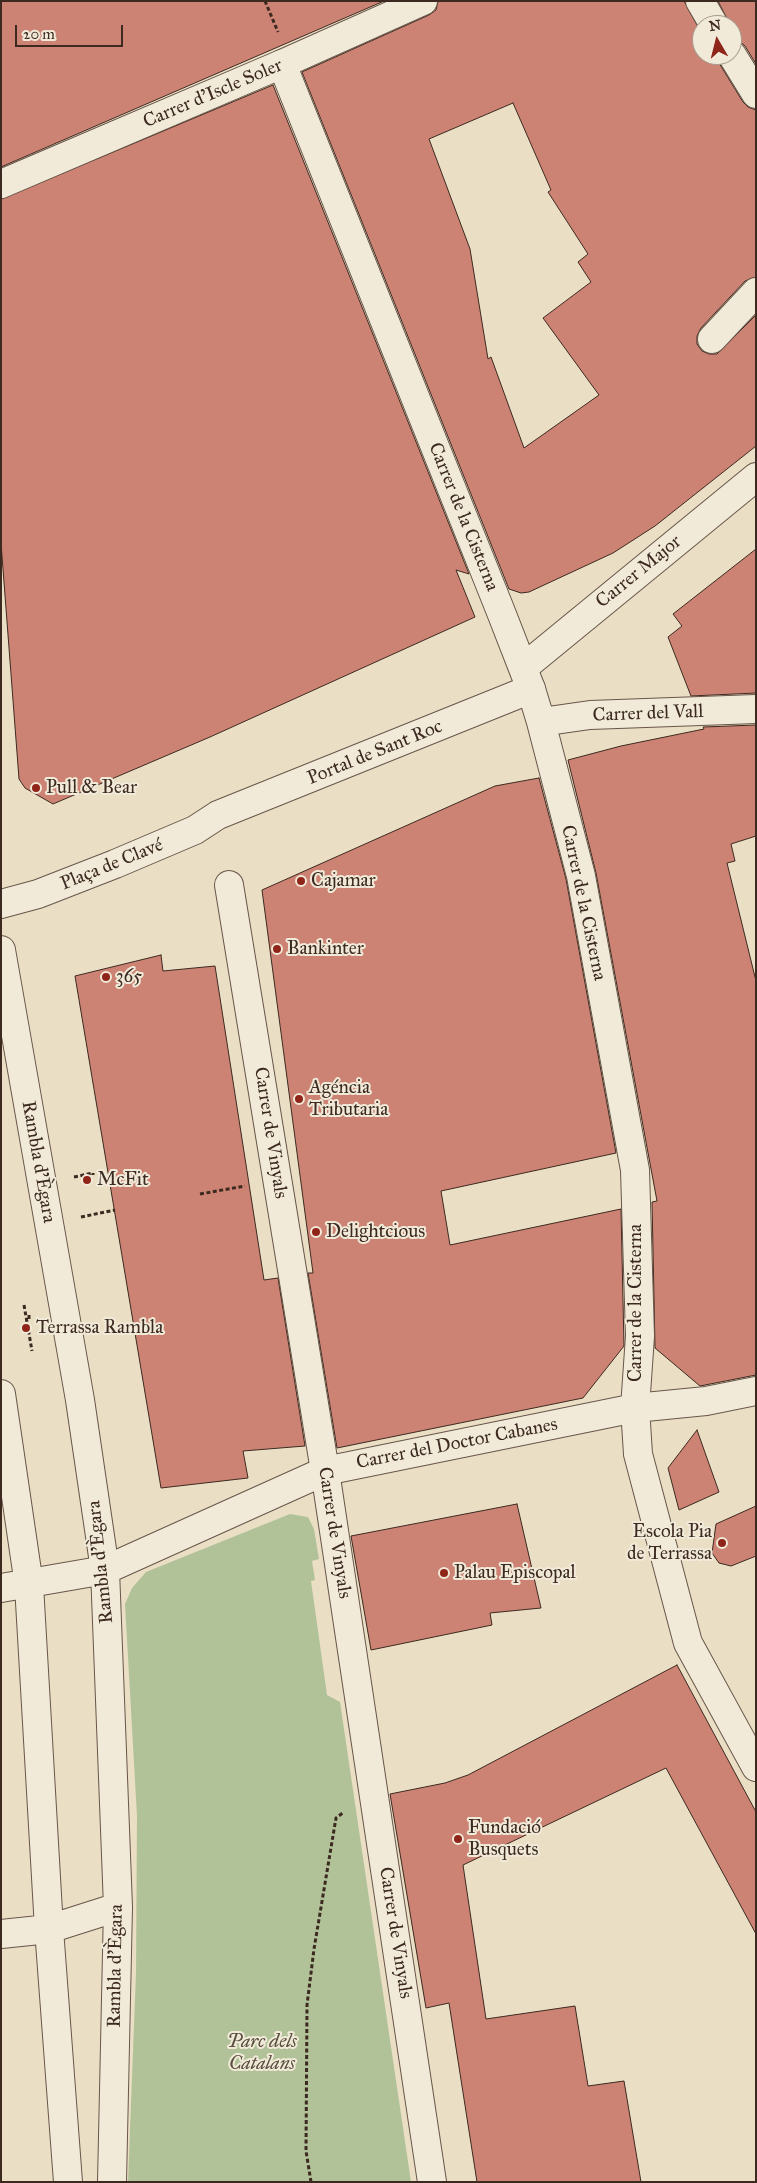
<!DOCTYPE html>
<html>
<head>
<meta charset="utf-8">
<style>
	body { margin:0 }
	#map { position:relative; width:757px; height:2183px; overflow:hidden; background:#eadec5; font-family:"IM FELL Great Primer",serif }
	canvas { display:block }
	.frame { position:absolute; inset:0; border:2px solid #3c2920; pointer-events:none }
	.north { position:absolute; left:692px; top:15px; width:50px; height:50px; box-sizing:border-box; background:#f1ead9; border:1px solid #a99d8f; border-radius:50%; rotate:352deg; font-size:14px; font-weight:700; line-height:20px; text-align:center; color:#3c2920 }
	.north::after { content:''; display:block; margin:auto; width:18px; height:22px; background:#8f2418; clip-path:polygon(50% 0,100% 100%,50% 72%,0 100%) }
	.scale { position:absolute; left:15px; top:25px; width:108px; height:22px; box-sizing:border-box; border:2px solid #3c2920; border-top:0; padding-left:6px; font-size:15px; line-height:18px; white-space:nowrap; color:#3c2920; -webkit-text-stroke:4px #f1ead9; paint-order:stroke }
</style>
</head>
<body>
<div id="map">
<canvas width="757" height="2183"></canvas>
<div class="frame"></div>
<div class="north">N</div>
<div class="scale">20 m</div>
</div>
<script>
const ctx = document.querySelector('canvas').getContext('2d');
ctx.lineJoin = 'round';
function paint(path, color) {
  ctx.fillStyle = color;
  ctx.fill(path, 'evenodd');
}
function shape(rows) {
  const path = new Path2D();
  for (const r of rows) {
    path.moveTo(r[0], r[1]);
    for (let i = 2; i < r.length; i += 2) path.lineTo(r[i], r[i + 1]);
  }
  return path;
}
function trace(path, color, width, dash) {
  ctx.strokeStyle = color;
  ctx.lineWidth = width;
  ctx.lineCap = dash ? 'butt' : 'round';
  ctx.setLineDash(dash || []);
  ctx.stroke(path);
}
function label(font, color, halo, rows, align = 'center') {
  ctx.font = font + ' "IM FELL Great Primer",serif';
  ctx.lineWidth = 4;
  ctx.setLineDash([]);
  ctx.textBaseline = 'middle';
  ctx.strokeStyle = halo;
  ctx.fillStyle = color;
  for (const [text, x, y, turn = 0] of rows) {
    ctx.save();
    ctx.translate(x, y);
    ctx.rotate((+turn || 0) * Math.PI / 180);
    ctx.textAlign = isNaN(turn) ? turn : align;
    if (halo) ctx.strokeText(text, 0, 0);
    ctx.fillText(text, 0, 0);
    ctx.restore();
  }
}
const green = shape([
	[290,1514,308,1517,314,1529,319,1559,312,1561,315,1580,311,1581,327,1695,340,1702,411,2182,128,2182,136,1973,137,1816,125,1604,132,1588,146,1572]
]);
const building = shape([
	[1,1,384,1,1,167,1,1],
	[438,1,684,1,702,34,702,55,716,55,719,63,743,102,748,107,756,110,756,277,745,281,701,328,697,336,697,344,702,351,709,354,717,354,756,315,756,446,655,526,613,553,529,592,521,593,509,589,302,72,429,15,436,10,438,1],
	[513,103,551,190,548,192,588,254,578,262,591,282,543,318,599,395,524,448,491,357,488,359,470,249,429,139,513,103],
	[718,1,756,1,756,64,745,46,739,41,732,39,732,25,730,25,718,1],
	[273,85,469,574,456,570,475,617,210,737,53,804,25,788,19,779,1,543,1,199,273,85],
	[756,549,756,693,691,696,668,637,682,626,673,614,756,549],
	[756,725,756,836,731,844,735,861,727,863,756,981,756,1375,700,1386,655,1348,652,1202,657,1201,596,873,568,760,621,746,704,729,703,727,756,725],
	[539,778,566,879,616,1153,441,1191,450,1245,621,1209,624,1346,583,1398,337,1448,308,1273,313,1273,262,890,495,786,539,778],
	[161,955,163,971,215,966,264,1280,278,1278,305,1446,243,1451,248,1478,161,1488,75,976,161,955],
	[697,1430,719,1492,679,1510,668,1468,697,1430],
	[517,1504,541,1608,490,1613,492,1625,371,1650,351,1536,517,1504],
	[756,1506,756,1556,731,1566,719,1563,712,1553,716,1524,756,1506],
	[677,1665,756,1812,756,1934,666,1768,463,1865,486,2019,575,2006,588,2086,624,2081,641,2182,477,2182,449,2003,426,2008,390,1794,445,1783,468,1775,677,1665]
]);
const path = shape([
	[265,1,278,32],
	[74,1177,93,1173,93,1175],
	[200,1194,245,1186],
	[81,1217,115,1210],
	[24,1305,32,1351],
	[29,1315,29,1319],
	[311,2182,306,2151,307,2005,314,1949,336,1818,344,1812]
]);
const pedestrian = shape([
	[700,1,714,25],
	[732,55,756,94],
	[282,64,423,1],
	[712,339,756,292],
	[1,904,38,894,115,864,195,830,218,815,531,689]
]);
const minor = shape([
	[1,184,282,64,501,612,531,689,541,722,581,876,635,1170,640,1336,635,1408,638,1454,688,1643,756,1767],
	[523,668,756,477],
	[541,722,590,715,756,709],
	[229,885,325,1471,432,2182],
	[1,950,80,1400,105,1570,118,1907,112,2182],
	[1,1394,29,1585,49,1929,68,2182],
	[1,1588,105,1570,325,1471,635,1408,706,1401,756,1391],
	[1,1934,49,1929,118,1907]
]);
const markers = [
	[36,788,5,"#8f2418"],
	[301,881,5,"#8f2418"],
	[277,949,5,"#8f2418"],
	[106,977,5,"#8f2418"],
	[299,1099,5,"#8f2418"],
	[87,1180,5,"#8f2418"],
	[316,1232,5,"#8f2418"],
	[26,1328,5,"#8f2418"],
	[722,1543,5,"#8f2418"],
	[444,1573,5,"#8f2418"],
	[458,1839,5,"#8f2418"]
];
const streetNames = [
	["Carrer d'Iscle Soler",213,94,-23],
	["Carrer de la Cisterna",463,517,68],
	["Carrer Major",639,572,-39],
	["Carrer del Vall",648,714,-2],
	["Portal de Sant Roc",375,753,-22],
	["Plaça de Clavé",112,865,-22],
	["Carrer de la Cisterna",583,903,78],
	["Carrer de Vinyals",270,1133,81],
	["Rambla d'Ègara",38,1162,80],
	["Carrer de la Cisterna",636,1303,-90],
	["Carrer del Doctor Cabanes",457,1444,-11],
	["Carrer de Vinyals",334,1533,81],
	["Rambla d'Ègara",101,1562,-96],
	["Carrer de Vinyals",395,1933,81],
	["Rambla d'Ègara",116,1966,-89]
];
const poiNames = [
	["Pull & Bear",46,788],
	["Cajamar",311,881],
	["Bankinter",287,949],
	["365",116,977],
	["Agéncia",309,1088],
	["Tributaria",309,1110],
	["McFit",97,1180],
	["Delightcious",326,1232],
	["Terrassa Rambla",36,1328],
	["Escola Pia",712,1532,"right"],
	["de Terrassa",712,1554,"right"],
	["Palau Episcopal",454,1573],
	["Fundació",468,1828],
	["Busquets",468,1850]
];
const parkNames = [
	["Parc dels",262,2042],
	["Catalans",262,2064]
];
paint(green, '#b1c298');
paint(building, '#cd8374');
trace(building, '#3c2920', 1);
trace(pedestrian, '#685649', 30);
trace(minor, '#685649', 30);
trace(path, '#3c2920', 3, [4, 2.5]);
trace(pedestrian, '#f1ead9', 28);
trace(minor, '#f1ead9', 28);
for (const [x, y, r, color] of markers) {
  const dot = new Path2D();
  dot.arc(x, y, r, 0, 2 * Math.PI);
  ctx.fillStyle = color;
  ctx.fill(dot);
  trace(dot, '#f1ead9', 2);
}
label('19px', '#3c2920', '#f1ead9', streetNames);
label('19px', '#3c2920', '#f1ead9', poiNames, 'left');
label('italic 19px', '#594f3e', '#f1ead9', parkNames);
</script>
</body>
</html>
